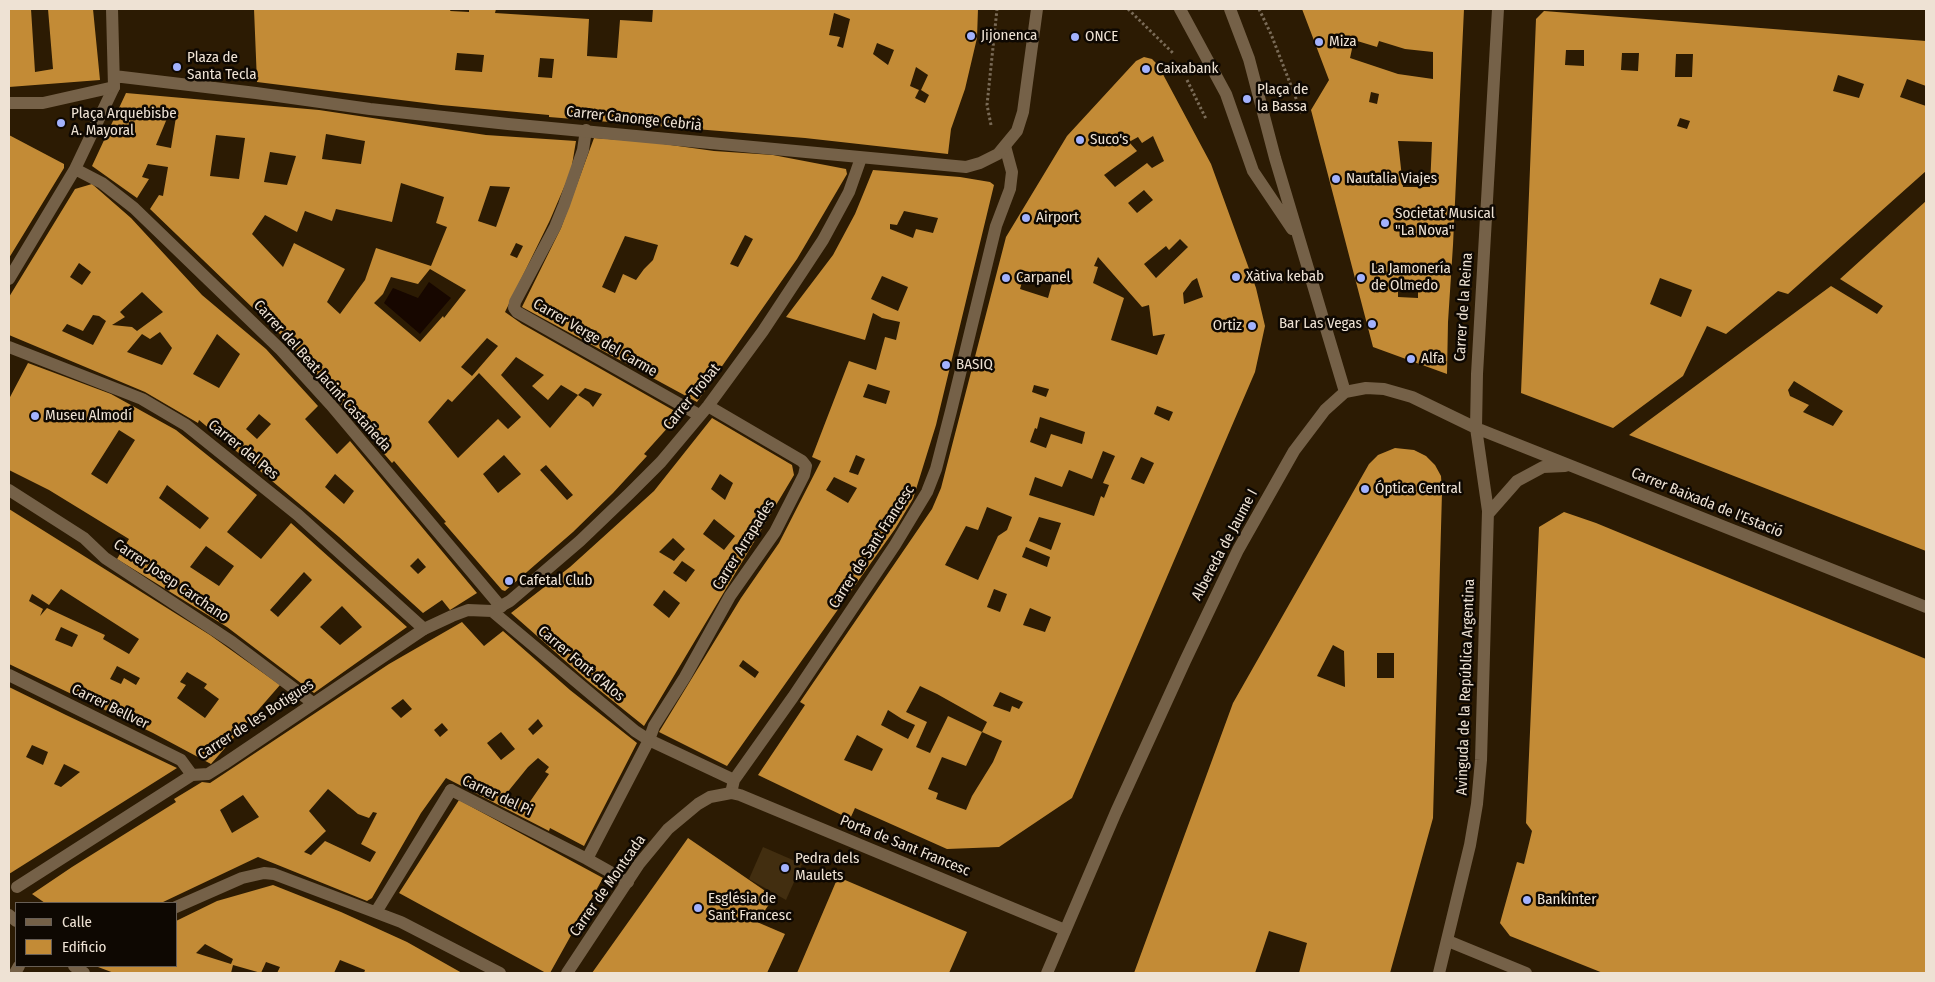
<!DOCTYPE html>
<html>
<head>
<meta charset="utf-8">
<style>
	body { margin:0 }
	#map { position:relative; width:1935px; height:982px; overflow:hidden; background:#2c1b03; font-family:"Fira Sans Condensed",sans-serif }
	canvas { display:block }
	.frame { position:absolute; inset:0; border:10px solid #eee2d4; pointer-events:none }
	.legend { position:absolute; left:15px; top:902px; width:162px; height:65px; box-sizing:border-box; background:#0e0802; border:1px solid #685f56; margin:0; padding:6px 9px; list-style:none; font-size:15px; color:#eee2d4 }
	.legend li { display:flex; align-items:center; gap:10px; height:25px }
	.legend b { width:25px; border:1px solid #685f56 }
</style>
</head>
<body>
<div id="map">
<canvas width="1935" height="982"></canvas>
<div class="frame"></div>
<ul class="legend">
<li><b style="height:6px;background:#756148"></b>Calle</li>
<li><b style="height:14px;background:#c38b36"></b>Edificio</li>
</ul>
</div>
<script>
const ctx = document.querySelector('canvas').getContext('2d');
ctx.lineJoin = 'round';
function paint(path, color) {
  ctx.fillStyle = color;
  ctx.fill(path, 'evenodd');
}
function shape(rows) {
  const path = new Path2D();
  for (const r of rows) {
    path.moveTo(r[0], r[1]);
    for (let i = 2; i < r.length; i += 2) path.lineTo(r[i], r[i + 1]);
  }
  return path;
}
function trace(path, color, width, dash) {
  ctx.strokeStyle = color;
  ctx.lineWidth = width;
  ctx.lineCap = dash ? 'butt' : 'round';
  ctx.setLineDash(dash || []);
  ctx.stroke(path);
}
function label(font, color, halo, rows, align = 'center') {
  ctx.font = font + ' "Fira Sans Condensed",sans-serif';
  ctx.lineWidth = 5;
  ctx.setLineDash([]);
  ctx.textBaseline = 'middle';
  ctx.strokeStyle = halo;
  ctx.fillStyle = color;
  for (const [text, x, y, turn = 0] of rows) {
    ctx.save();
    ctx.translate(x, y);
    ctx.rotate((+turn || 0) * Math.PI / 180);
    ctx.textAlign = isNaN(turn) ? turn : align;
    if (halo) ctx.strokeText(text, 0, 0);
    ctx.fillText(text, 0, 0);
    ctx.restore();
  }
}
const green = shape([
	[763,847,802,864,786,900,749,879]
]);
const water = shape([
	[429,282,451,298,420,334,384,303,393,288,418,298]
]);
const building = shape([
	[9,9,31,9,35,72,53,69,48,9,93,9,100,80,9,87],
	[254,9,451,9,450,11,469,12,469,9,496,9,495,13,589,19,587,56,617,58,620,20,652,22,653,9,978,9,977,38,965,89,951,129,948,154,805,138,549,117,549,115,441,105,257,82],
	[834,13,850,19,843,48,837,46,840,37,829,35],
	[877,43,894,50,888,65,873,54],
	[457,53,484,55,482,72,455,70],
	[540,58,554,59,552,78,538,77],
	[916,67,928,75,921,90,929,95,925,103,915,98,919,90,910,86],
	[1302,9,1464,9,1453,245,1448,322,1447,374,1373,347,1311,110,1329,80],
	[1354,40,1377,47,1379,41,1405,49,1433,52,1433,79,1398,74,1350,58],
	[1371,92,1379,94,1377,104,1369,102],
	[1398,141,1432,142,1430,187,1403,187],
	[1418,284,1418,298,1398,297,1398,288],
	[1544,11,1926,41,1926,86,1907,79,1900,97,1926,106,1926,171,1788,294,1778,291,1726,334,1707,326,1683,376,1613,428,1521,393,1536,19],
	[1566,50,1584,50,1584,66,1565,65],
	[1622,53,1639,53,1638,71,1621,70],
	[1676,54,1693,54,1692,77,1675,77],
	[1838,75,1864,84,1859,98,1833,91],
	[1680,118,1690,121,1687,129,1677,126],
	[1660,278,1692,290,1681,317,1650,304],
	[1144,57,1152,59,1158,65,1211,164,1256,288,1265,326,1255,372,1072,798,999,847,947,849,855,808,850,819,758,775,805,705,800,702,932,509,941,488,1006,237,1067,136,1136,61],
	[1153,136,1164,161,1152,168,1147,163,1115,187,1104,175,1137,151,1129,142,1138,137,1142,143],
	[1144,190,1153,200,1137,213,1128,203],
	[1180,239,1188,247,1156,278,1144,264,1166,246,1169,250],
	[1098,257,1142,307,1149,305,1153,336,1165,334,1157,355,1111,340,1124,298,1093,283,1098,267,1094,266],
	[1025,271,1053,280,1048,298,1020,289],
	[1197,278,1203,297,1184,304,1183,293,1192,281],
	[1034,385,1049,389,1046,397,1032,392],
	[1157,406,1173,412,1169,421,1154,414],
	[1040,417,1085,432,1082,444,1051,434,1046,448,1030,442,1035,428,1037,429],
	[1103,451,1115,456,1103,483,1109,485,1104,498,1101,496,1094,516,1029,495,1035,477,1062,487,1069,470,1092,479],
	[1141,457,1154,463,1144,484,1131,479],
	[987,507,1012,517,1007,530,998,536,978,580,945,565,966,526,978,530],
	[1039,517,1061,523,1051,550,1029,541],
	[1026,547,1050,557,1047,567,1022,557],
	[994,589,1007,594,1000,612,987,607],
	[1030,608,1051,617,1045,632,1023,625],
	[920,686,937,694,987,722,982,732,1002,741,993,762,972,796,966,810,936,799,938,793,928,789,942,757,966,766,982,732,948,716,930,753,916,747,927,722,906,712],
	[1000,692,1023,702,1019,709,1012,706,1010,712,993,706],
	[888,710,902,719,915,725,908,739,881,725],
	[857,735,883,749,872,771,844,760],
	[126,93,319,110,486,135,576,141,571,171,550,220,505,312,522,324,680,414,644,454,647,456,613,493,573,532,505,591,502,590,444,523,446,522,394,461,392,463,282,336,150,209,159,195,163,196,168,167,148,164,142,177,149,179,137,198,92,166],
	[168,116,176,117,171,148,156,145],
	[326,134,365,141,361,164,322,159],
	[216,135,245,138,239,179,210,176],
	[270,152,296,156,287,185,264,182],
	[401,183,444,197,436,223,447,227,431,266,376,248,365,280,340,314,327,302,345,269,294,243,283,267,252,234,265,215,297,232,305,211,332,221,336,209,392,222],
	[490,186,510,187,496,227,478,221],
	[516,243,523,246,517,258,510,255],
	[430,269,466,290,444,318,443,316,420,342,374,303,383,294,391,277,418,284],
	[487,338,498,346,472,376,461,367],
	[516,357,544,375,532,386,548,400,561,385,578,395,585,388,602,394,593,407,589,402,578,395,550,428,501,375],
	[479,373,521,417,508,429,498,419,458,458,428,422,448,399,452,402],
	[504,455,521,474,498,493,483,474],
	[546,465,573,495,567,500,540,470],
	[9,135,64,164,64,168,9,258],
	[594,138,649,142,714,151,773,155,846,169,847,174,797,259,697,402,522,307,561,228],
	[745,235,753,239,738,267,730,264],
	[625,236,658,245,653,260,644,269,636,280,623,274,615,293,602,287],
	[873,170,960,177,990,182,994,185,936,425,913,499,895,529,727,766,659,732,741,598,779,543,821,461,812,457,849,361,876,370,885,337,896,340,900,322,882,318,873,313,865,340,786,317,833,255,855,214],
	[904,211,938,218,933,233,916,229,913,238,890,229,890,224,897,225],
	[882,276,908,287,898,311,871,299],
	[868,384,890,391,886,404,863,397],
	[856,455,865,459,858,475,849,472],
	[834,477,857,488,848,503,826,490],
	[743,660,759,672,755,678,739,666],
	[92,184,131,218,202,295,266,349,318,406,305,419,337,454,350,441,477,593,450,610,442,600,423,613,339,537,199,420,198,423,145,392,9,335,9,297,75,189],
	[79,263,91,272,82,285,70,277],
	[142,292,163,312,137,331,132,327,112,325,125,317,120,312],
	[93,315,99,316,106,321,93,345,62,331,67,324,83,331],
	[160,332,172,348,162,365,127,352,142,334,150,339],
	[217,334,240,354,219,388,193,374],
	[259,414,271,424,257,439,246,429],
	[335,474,354,491,344,504,325,487],
	[418,558,426,567,418,574,410,566],
	[1926,201,1926,551,1629,435,1831,286,1877,314,1883,306,1840,279],
	[1794,381,1843,411,1833,426,1803,412,1809,405,1790,396,1788,390],
	[28,363,111,394,176,430,257,495,227,532,261,559,291,523,407,627,314,693,227,627,117,559,129,539,49,490,9,470,9,399],
	[119,430,135,440,107,484,91,474],
	[167,485,209,518,200,529,159,498],
	[206,546,234,566,219,586,190,567],
	[304,572,312,580,278,617,270,610],
	[342,606,362,627,340,645,320,627],
	[712,418,792,465,794,475,644,726,588,681,511,613,570,567,654,491],
	[720,474,733,483,725,500,711,489],
	[714,519,735,536,724,550,703,534],
	[673,538,685,549,674,561,659,552],
	[682,561,695,570,686,582,673,573],
	[664,590,680,603,669,618,653,605],
	[1395,448,1414,450,1426,456,1435,465,1441,476,1442,492,1433,818,1390,973,1299,973,1307,943,1269,931,1255,973,1134,973,1233,703,1369,464,1378,455],
	[1333,645,1344,651,1345,687,1317,676],
	[1377,653,1394,653,1394,678,1377,678],
	[9,509,210,635,280,685,211,764,153,733,9,664],
	[61,589,139,639,129,654,103,639,105,635,47,608,40,616,43,609,29,601,32,594,49,605],
	[61,627,78,635,72,647,55,640],
	[117,666,140,678,136,685,124,678,121,684,110,679],
	[187,672,207,684,204,688,219,699,205,718,177,698,186,685,180,682],
	[1564,512,1596,523,1926,659,1926,973,1603,973,1510,936,1500,923,1517,862,1524,864,1532,831,1526,823,1539,527],
	[462,622,484,646,503,631,570,690,637,743,584,846,550,828,549,831,446,778,421,813,372,898,367,901,258,857,161,903,45,903,32,894,72,867,176,802,174,799,202,782,210,783,389,664],
	[403,699,412,709,401,718,391,708],
	[538,719,543,726,533,735,528,729],
	[442,723,448,730,440,737,434,730],
	[501,732,515,749,501,760,487,743],
	[538,758,549,767,545,772,549,774,529,803,506,794,528,767],
	[328,789,358,814,369,818,373,812,377,813,361,844,376,852,370,862,325,841,311,855,304,852,326,831,309,811],
	[243,795,259,817,232,833,220,810],
	[9,687,66,715,177,768,9,874],
	[32,745,48,752,43,765,26,757],
	[64,764,80,772,61,787,54,784],
	[459,800,603,878,550,973,546,973,399,893],
	[688,838,774,897,757,922,785,934,767,973,592,973],
	[838,877,967,932,949,973,797,973],
	[273,885,341,912,407,942,462,973,364,973,365,970,340,960,334,973,277,973,280,967,266,962,261,973,233,965,231,973,114,973,98,967,99,966,176,966,176,921,217,901],
	[205,944,233,959,231,964,196,953]
]);
const path = shape([
	[1128,9,1174,54],
	[1259,9,1271,34,1302,114],
	[1187,80,1206,119],
	[991,125,987,105,997,9]
]);
const service = shape([
	[75,169,102,183,134,208,281,350,331,405,501,607],
	[9,279,75,169,114,87],
	[9,347,142,399,186,425,298,515,424,629],
	[9,490,84,538,105,558,232,642,313,703],
	[9,675,181,760,192,775],
	[15,973,19,966]
]);
const pedestrian = shape([
	[9,103,43,103,114,87],
	[586,130,583,150,564,205,555,227,515,302,514,308,517,312,699,415],
	[492,611,635,731,649,740,654,726,685,677,730,596,775,532,804,475,806,466,802,461,708,406],
	[451,790,587,859,628,882],
	[731,793,734,780,793,697,895,545,927,492,936,469,951,411,996,226,1010,189,1012,172,1005,146],
	[587,859,649,740,734,780],
	[17,887,192,775,208,774,224,764,424,629,452,616,468,610,492,611,510,601,580,541,629,494,661,462,708,406,763,331,823,240,849,192,861,158]
]);
const minor = shape([
	[112,9,114,87],
	[1180,9,1226,94,1253,171,1292,229],
	[1230,9,1249,59,1275,158,1345,392],
	[114,76,256,93,370,109,508,124,966,167,980,163,998,154,1017,131,1023,112,1037,9],
	[176,907,242,878,264,873,274,874,401,922,500,973],
	[376,912,451,790],
	[9,915,16,921],
	[1448,941,1526,973],
	[74,966,84,973],
	[567,973,639,864,668,829,698,804,710,797,731,793,740,795,1065,930]
]);
const tertiary = shape([
	[1488,514,1517,481,1543,467,1565,466],
	[1047,973,1116,812,1185,661,1238,550,1294,451,1325,410,1345,392,1366,388,1384,389,1412,397,1476,428,1926,607],
	[1439,973,1470,845,1477,804,1481,760,1488,511,1476,428,1477,374,1498,9]
]);
const markers = [
	[971,36,5,"#a3b2fd"],
	[1075,37,5,"#a3b2fd"],
	[1319,42,5,"#a3b2fd"],
	[177,67,5,"#a3b2fd"],
	[1146,69,5,"#a3b2fd"],
	[1247,99,5,"#a3b2fd"],
	[61,123,5,"#a3b2fd"],
	[1080,140,5,"#a3b2fd"],
	[1336,179,5,"#a3b2fd"],
	[1026,218,5,"#a3b2fd"],
	[1385,223,5,"#a3b2fd"],
	[1236,277,5,"#a3b2fd"],
	[1006,278,5,"#a3b2fd"],
	[1361,278,5,"#a3b2fd"],
	[1372,324,5,"#a3b2fd"],
	[1252,326,5,"#a3b2fd"],
	[1411,359,5,"#a3b2fd"],
	[946,365,5,"#a3b2fd"],
	[35,416,5,"#a3b2fd"],
	[1365,489,5,"#a3b2fd"],
	[509,581,5,"#a3b2fd"],
	[785,868,5,"#a3b2fd"],
	[1527,900,5,"#a3b2fd"],
	[698,908,5,"#a3b2fd"]
];
const poiNames = [
	["Jijonenca",981,36],
	["ONCE",1085,37],
	["Miza",1329,42],
	["Plaza de",187,58],
	["Santa Tecla",187,75],
	["Caixabank",1156,69],
	["Plaça de",1257,90],
	["la Bassa",1257,107],
	["Plaça Arquebisbe",71,114],
	["A. Mayoral",71,131],
	["Suco's",1090,140],
	["Nautalia Viajes",1346,179],
	["Societat Musical",1395,214],
	["\"La Nova\"",1395,231],
	["Airport",1036,218],
	["La Jamonería",1371,269],
	["de Olmedo",1371,286],
	["Xàtiva kebab",1246,277],
	["Carpanel",1016,278],
	["Bar Las Vegas",1362,324,"right"],
	["Ortiz",1242,326,"right"],
	["Alfa",1421,359],
	["BASIQ",956,365],
	["Museu Almodí",45,416],
	["Óptica Central",1375,489],
	["Cafetal Club",519,581],
	["Pedra dels",795,859],
	["Maulets",795,876],
	["Església de",708,899],
	["Sant Francesc",708,916],
	["Bankinter",1537,900]
];
const streetNames = [
	["Carrer Canonge Cebrià",634,119,6],
	["Carrer de la Reina",1464,307,-86],
	["Carrer Verge del Carme",595,338,30],
	["Carrer del Beat Jacint Castañeda",322,376,48],
	["Carrer Trobat",692,397,-51],
	["Carrer del Pes",243,450,39],
	["Carrer Baixada de l'Estació",1707,503,22],
	["Carrer Arrapades",744,545,-58],
	["Albereda de Jaume I",1225,545,-62],
	["Carrer de Sant Francesc",872,547,-57],
	["Carrer Josep Carchano",171,581,34],
	["Carrer Font d'Alos",581,664,40],
	["Avinguda de la República Argentina",1466,687,-88],
	["Carrer Bellver",110,707,26],
	["Carrer de les Botigues",256,720,-33],
	["Carrer del Pi",497,796,25],
	["Porta de Sant Francesc",905,846,22],
	["Carrer de Montcada",608,886,-55]
];
paint(green, '#422e10');
paint(water, '#170700');
paint(building, '#c38b36');
trace(path, '#7a6b57', 3, [2.5, 2.5]);
trace(service, '#756148', 12);
trace(pedestrian, '#756148', 12);
trace(minor, '#756148', 12);
trace(tertiary, '#756148', 12);
for (const [x, y, r, color] of markers) {
  const dot = new Path2D();
  dot.arc(x, y, r, 0, 2 * Math.PI);
  ctx.fillStyle = color;
  ctx.fill(dot);
  trace(dot, '#0e0802', 2);
}
label('15px', '#eee2d4', '#0e0802', poiNames, 'left');
label('15px', '#eee2d4', '#0e0802', streetNames);
</script>
</body>
</html>
